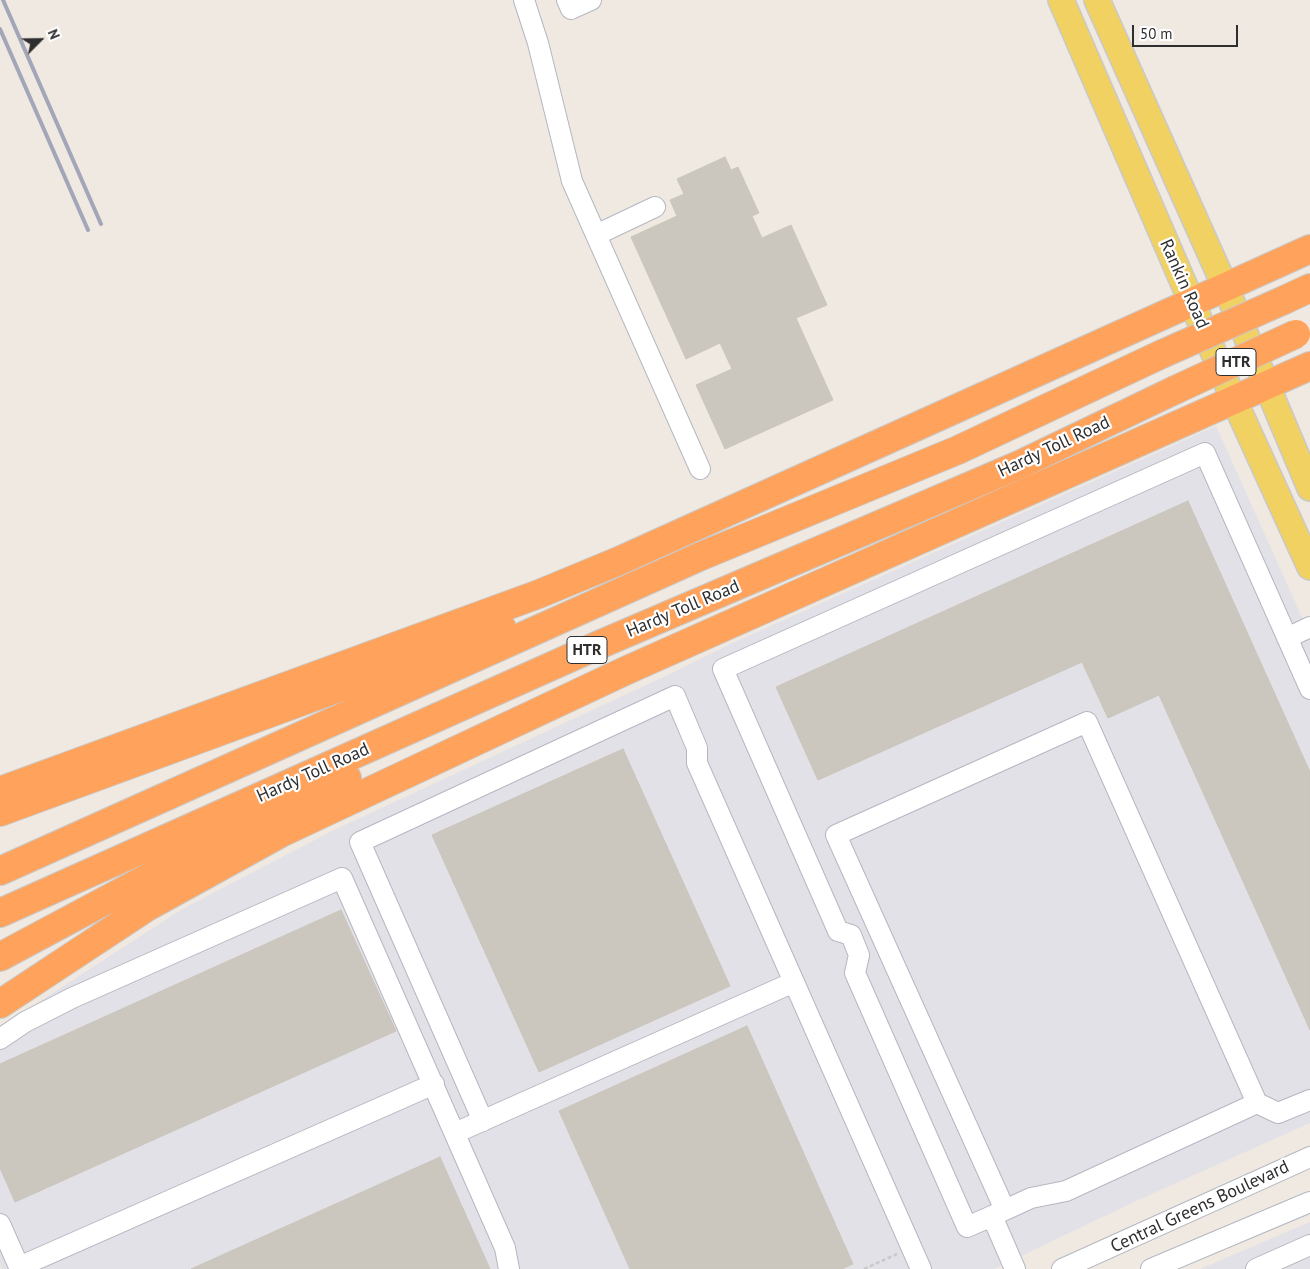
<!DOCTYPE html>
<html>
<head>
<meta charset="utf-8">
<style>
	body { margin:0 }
	#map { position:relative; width:1310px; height:1269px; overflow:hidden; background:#efe9e1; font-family:"PT Sans",sans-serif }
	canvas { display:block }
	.north { position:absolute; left:15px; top:15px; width:50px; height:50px; -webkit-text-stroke:4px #fff; paint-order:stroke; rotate:67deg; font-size:14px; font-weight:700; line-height:20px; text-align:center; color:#2e2e2e }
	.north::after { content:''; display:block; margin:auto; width:18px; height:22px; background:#2e2e2e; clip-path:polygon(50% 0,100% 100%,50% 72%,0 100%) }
	.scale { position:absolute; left:1132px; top:25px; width:106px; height:22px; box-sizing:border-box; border:2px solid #2e2e2e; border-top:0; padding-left:6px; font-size:15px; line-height:18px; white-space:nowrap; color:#2e2e2e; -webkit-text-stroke:4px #fff; paint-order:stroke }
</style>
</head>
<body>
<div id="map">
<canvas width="1310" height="1269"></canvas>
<div class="north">N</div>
<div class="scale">50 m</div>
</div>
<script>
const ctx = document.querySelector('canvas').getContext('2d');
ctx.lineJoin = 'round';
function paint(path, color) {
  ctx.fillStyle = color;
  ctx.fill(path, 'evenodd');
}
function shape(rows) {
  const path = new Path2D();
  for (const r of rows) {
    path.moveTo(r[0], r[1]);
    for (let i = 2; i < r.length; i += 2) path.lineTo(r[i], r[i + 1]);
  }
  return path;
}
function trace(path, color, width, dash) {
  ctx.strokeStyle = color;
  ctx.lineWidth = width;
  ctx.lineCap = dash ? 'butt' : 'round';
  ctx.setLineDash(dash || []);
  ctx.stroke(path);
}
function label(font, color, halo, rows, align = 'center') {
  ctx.font = font + ' "PT Sans",sans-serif';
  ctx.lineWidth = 4.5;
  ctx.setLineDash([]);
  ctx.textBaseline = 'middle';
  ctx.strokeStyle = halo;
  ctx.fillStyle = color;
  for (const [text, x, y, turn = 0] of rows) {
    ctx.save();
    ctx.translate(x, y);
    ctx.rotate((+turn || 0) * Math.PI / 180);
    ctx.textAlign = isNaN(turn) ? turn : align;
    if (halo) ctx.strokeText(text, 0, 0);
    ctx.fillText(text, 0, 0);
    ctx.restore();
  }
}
const industrial = shape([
	[1216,426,1310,635,1310,1123,1136,1201,994,1269,2,1269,0,1263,0,1027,184,908,334,830,672,673,728,645],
	[1310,1222,1310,1269,1200,1269]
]);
const building = shape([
	[725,157,731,170,738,167,759,213,752,216,762,238,791,225,827,305,796,318,833,400,725,449,696,385,732,369,720,343,686,359,631,237,677,216,670,200,684,194,677,179,725,157],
	[1188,501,1310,772,1310,1030,1159,695,1108,718,1082,662,818,780,776,687,1188,501],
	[623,749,730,986,539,1072,432,835,623,749],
	[341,910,396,1031,15,1202,0,1168,0,1064,341,910],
	[747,1026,853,1264,842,1269,630,1269,559,1111,747,1026],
	[440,1157,490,1269,191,1269,440,1157]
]);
const path = shape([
	[864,1269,897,1254]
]);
const minor = shape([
	[524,0,538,43,572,181,700,469],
	[567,0,571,9,591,0],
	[596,235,655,207],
	[1287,638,1310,627],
	[0,1039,25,1022,72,998,342,878,505,1248,509,1269],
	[483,1121,360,842,675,696,697,748,697,763,921,1269],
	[455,1133,794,982],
	[1005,1210,836,835,1087,722,1257,1103],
	[994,1215,1031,1198,1066,1191,1257,1103,1278,1113,1310,1100],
	[0,1224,20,1269],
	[19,1267,434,1084],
	[1015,1269,992,1216,967,1227,855,973,859,955,851,935,838,931,723,669,1205,453,1310,689],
	[1062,1269,1310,1157],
	[1151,1269,1310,1202],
	[1256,1269,1310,1245]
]);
const major = shape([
	[1061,0,1234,400,1310,567],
	[1097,0,1231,300,1310,488]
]);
const highway = shape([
	[1282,301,1310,288],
	[0,791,539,594,621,560,1310,249],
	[0,812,502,628],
	[0,871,699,557,958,450,1162,354],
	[0,913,601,644,1021,464,1175,390],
	[0,957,211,844,347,778],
	[0,1004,147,907,281,833,625,671,1310,366]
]);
const rail = shape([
	[3,0,101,224],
	[0,29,88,230]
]);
const highwayBridge = shape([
	[1162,354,1282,301],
	[1175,390,1296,334]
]);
const shields = [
	[1236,362,40],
	[587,650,40]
];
const shieldNames = [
	["HTR",1236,362],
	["HTR",587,650]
];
const streetNames = [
	["Rankin Road",1184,284,66],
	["Hardy Toll Road",1054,447,-25],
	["Hardy Toll Road",683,609,-23],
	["Hardy Toll Road",313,773,-24],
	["Central Greens Boulevard",1200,1207,-25]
];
paint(industrial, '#e3e1e8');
paint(building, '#cbc7bf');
trace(building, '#cbc5ba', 1);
trace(minor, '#b4b7c1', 22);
trace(major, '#c9c9c9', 28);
trace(highway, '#c9c9c9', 30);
trace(path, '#c9c9c9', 2.5, [4, 2.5]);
trace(minor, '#fff', 20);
trace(major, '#f2d163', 25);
trace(highway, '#ffa35c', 28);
trace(rail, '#a3a6b8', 4);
trace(highwayBridge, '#c9c9c9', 30, []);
trace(highwayBridge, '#ffa35c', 28);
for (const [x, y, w] of shields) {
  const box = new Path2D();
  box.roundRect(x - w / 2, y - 13.5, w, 27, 4);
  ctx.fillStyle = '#fff';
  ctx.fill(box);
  trace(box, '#2e2e2e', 1);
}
label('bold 16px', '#2e2e2e', null, shieldNames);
label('18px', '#2e2e2e', '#fff', streetNames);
</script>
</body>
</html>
